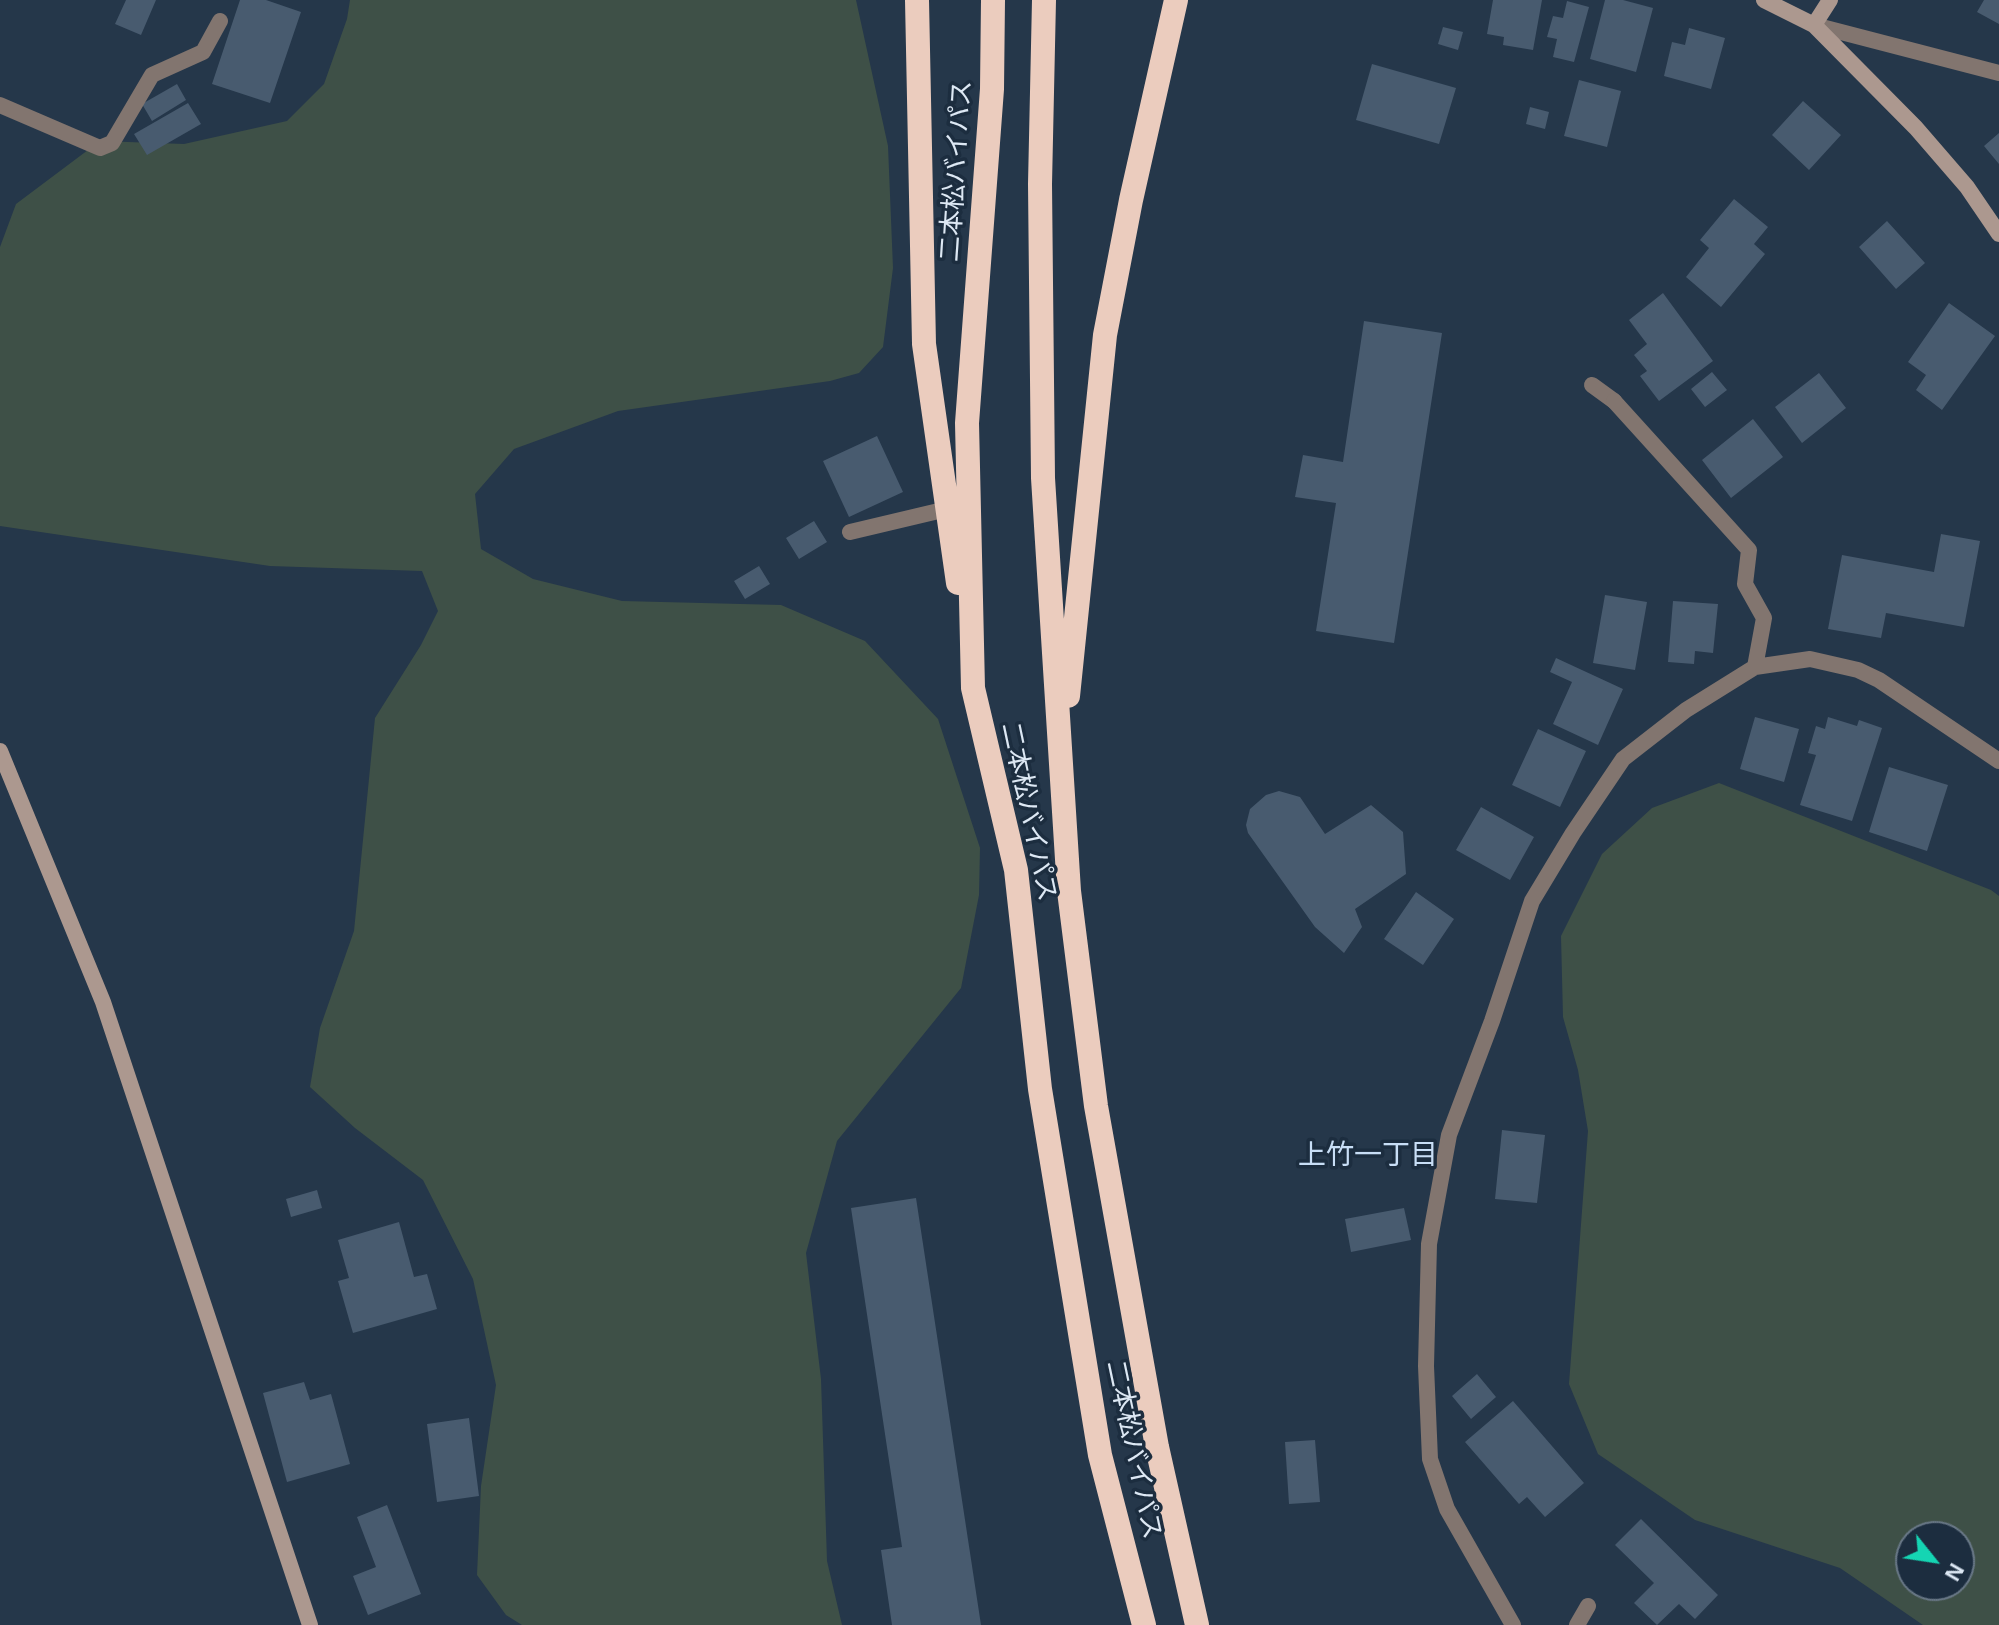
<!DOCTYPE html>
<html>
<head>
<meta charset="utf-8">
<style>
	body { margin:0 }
	#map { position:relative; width:1999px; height:1625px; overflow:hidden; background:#25374a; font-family:Arial,sans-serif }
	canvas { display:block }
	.north { position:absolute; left:1895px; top:1521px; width:80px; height:80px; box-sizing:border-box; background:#1c2d3f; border:2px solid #697887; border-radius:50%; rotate:120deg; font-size:22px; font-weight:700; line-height:32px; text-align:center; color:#dde8f4 }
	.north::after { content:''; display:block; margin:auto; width:28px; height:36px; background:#15d5b3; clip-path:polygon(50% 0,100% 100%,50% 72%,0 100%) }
</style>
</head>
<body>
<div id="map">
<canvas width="1999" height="1625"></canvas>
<div class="north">N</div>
</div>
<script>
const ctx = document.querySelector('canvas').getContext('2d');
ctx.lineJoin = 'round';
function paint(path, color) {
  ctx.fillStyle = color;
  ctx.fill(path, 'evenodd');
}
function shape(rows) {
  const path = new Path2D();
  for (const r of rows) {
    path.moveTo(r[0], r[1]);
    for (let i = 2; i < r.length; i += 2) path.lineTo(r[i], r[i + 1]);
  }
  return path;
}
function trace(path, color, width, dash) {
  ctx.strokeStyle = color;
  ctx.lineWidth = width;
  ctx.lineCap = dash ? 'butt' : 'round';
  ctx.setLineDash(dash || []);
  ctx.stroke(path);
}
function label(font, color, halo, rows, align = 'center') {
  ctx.font = font + ' Arial,"Noto Sans JP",sans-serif';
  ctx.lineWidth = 7;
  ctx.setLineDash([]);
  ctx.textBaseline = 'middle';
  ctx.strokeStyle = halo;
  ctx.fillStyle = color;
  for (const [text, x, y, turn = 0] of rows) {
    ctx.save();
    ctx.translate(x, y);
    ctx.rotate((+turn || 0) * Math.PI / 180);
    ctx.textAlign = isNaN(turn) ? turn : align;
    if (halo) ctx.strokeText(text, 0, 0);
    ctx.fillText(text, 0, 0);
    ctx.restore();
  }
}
const green = shape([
	[350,0,856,0,888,146,893,268,883,347,859,373,830,381,618,411,514,449,475,494,481,549,533,579,622,601,781,605,865,641,938,719,980,848,979,895,961,988,837,1141,806,1253,821,1379,827,1561,842,1625,522,1625,506,1615,477,1575,481,1486,496,1385,473,1279,423,1180,355,1128,310,1087,320,1028,354,931,375,718,421,645,438,611,422,571,270,566,0,526,0,247,16,204,100,141,184,144,287,121,324,84,347,19],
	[1719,783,1991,890,1999,896,1999,1625,1923,1625,1840,1568,1695,1520,1598,1454,1569,1384,1588,1131,1578,1070,1563,1017,1561,936,1602,854,1652,808],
	[1959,1537,1959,1585,1911,1585,1911,1537]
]);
const building = shape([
	[126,0,156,0,141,35,115,24],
	[240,0,266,0,301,12,270,103,212,84],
	[1493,0,1542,0,1533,50,1503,45,1504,37,1487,34],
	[1605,0,1623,0,1653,8,1636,72,1590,59],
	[1984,0,1999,0,1999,24,1977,12],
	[1567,1,1589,7,1574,62,1553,57,1557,39,1547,37,1553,16,1563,18],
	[1443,27,1463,32,1458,50,1438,44],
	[1689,28,1725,38,1711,89,1664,76,1672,42,1685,45],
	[1372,64,1456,88,1439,144,1356,120],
	[1579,80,1621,91,1607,147,1564,136],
	[177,84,186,100,152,121,142,104],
	[1803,101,1841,135,1809,170,1772,135],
	[188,103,201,124,147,155,134,134],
	[1530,107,1549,112,1545,129,1526,124],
	[1999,133,1999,164,1984,146],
	[1734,199,1768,227,1754,244,1765,254,1721,307,1686,277,1709,248,1700,240],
	[1887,221,1925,263,1896,289,1859,247],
	[1663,293,1713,361,1659,401,1640,376,1647,371,1634,355,1647,344,1629,320],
	[1949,303,1995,336,1942,410,1916,390,1926,375,1908,362],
	[1364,321,1442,333,1394,643,1316,631,1336,503,1295,497,1303,455,1343,462],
	[1712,372,1727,390,1705,407,1691,389],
	[1819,373,1846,408,1802,443,1775,407],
	[1753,419,1783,457,1731,498,1702,460],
	[877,436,903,492,849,517,823,461],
	[814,521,827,542,799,559,786,538],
	[1941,534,1980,541,1964,627,1886,613,1881,638,1828,629,1842,555,1934,572],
	[759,566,770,584,745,599,734,581],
	[1605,595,1647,602,1635,670,1593,663],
	[1673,601,1718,604,1713,653,1695,651,1694,664,1668,662],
	[1556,658,1623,689,1598,745,1553,724,1572,682,1550,672],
	[1755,717,1799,729,1784,782,1740,769],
	[1828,717,1857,726,1859,720,1882,728,1852,821,1800,805,1816,755,1808,753,1816,726,1825,729],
	[1538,729,1586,751,1560,807,1512,785],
	[1889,767,1948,785,1927,851,1869,832],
	[1279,791,1300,797,1325,834,1371,805,1403,832,1406,874,1355,909,1362,927,1344,953,1315,927,1248,833,1246,825,1250,809,1266,795],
	[1481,807,1534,837,1510,880,1456,850],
	[1416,892,1454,919,1423,965,1384,939],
	[1502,1130,1545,1135,1537,1203,1495,1199],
	[317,1190,322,1208,291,1217,286,1199],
	[916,1198,981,1625,892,1625,881,1550,902,1547,851,1208],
	[1404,1208,1411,1240,1351,1252,1345,1219],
	[399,1222,414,1277,427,1274,437,1309,353,1333,338,1281,349,1278,338,1240],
	[1477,1374,1496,1397,1471,1419,1452,1396],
	[304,1382,310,1400,331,1394,350,1464,287,1482,263,1393],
	[1513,1401,1584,1483,1545,1517,1527,1497,1519,1504,1465,1442],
	[469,1418,479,1496,437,1502,427,1424],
	[1315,1440,1320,1502,1289,1504,1285,1442],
	[387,1505,421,1594,368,1615,353,1576,376,1567,357,1517],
	[1641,1519,1718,1595,1695,1619,1679,1604,1657,1625,1634,1603,1654,1583,1615,1545]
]);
const lane = shape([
	[1592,385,1614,401]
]);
const street = shape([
	[1814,25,1999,73],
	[0,105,100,148,112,143,152,75,203,52,220,21],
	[1614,401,1749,550,1745,584,1764,618,1755,667],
	[850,532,947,509],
	[1513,1625,1447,1509,1430,1459,1426,1366,1429,1244,1449,1135,1492,1021,1532,901,1573,833,1623,759,1686,710,1755,667,1810,659,1858,670,1879,680,1999,761],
	[1577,1625,1588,1606]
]);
const secondary = shape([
	[1764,0,1814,25,1916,128,1967,187,1999,234],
	[1814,25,1830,0],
	[0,751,103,1002,310,1625]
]);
const highway = shape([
	[917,0,924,344,958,583],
	[993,0,992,89,967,423,973,688,1016,870,1040,1089,1100,1455,1144,1625],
	[1044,0,1040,184,1043,478,1069,891,1096,1106,1157,1447,1197,1625],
	[1068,696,1105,335,1131,200,1176,0]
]);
const streetNames = [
	["二本松バイパス",957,171,-86],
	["二本松バイパス",1028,812,78],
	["二本松バイパス",1133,1450,78]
];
const neighbourhoodNames = [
	["上竹一丁目",1368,1156]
];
paint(green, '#3e5047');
paint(building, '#485b6f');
trace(lane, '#82756f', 16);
trace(street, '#82756f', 16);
trace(secondary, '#ac988f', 16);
trace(highway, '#ebccbe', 24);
label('26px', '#dde8f4', '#1c2d3f', streetNames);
label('28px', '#c8def6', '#1c2d3f', neighbourhoodNames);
</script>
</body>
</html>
